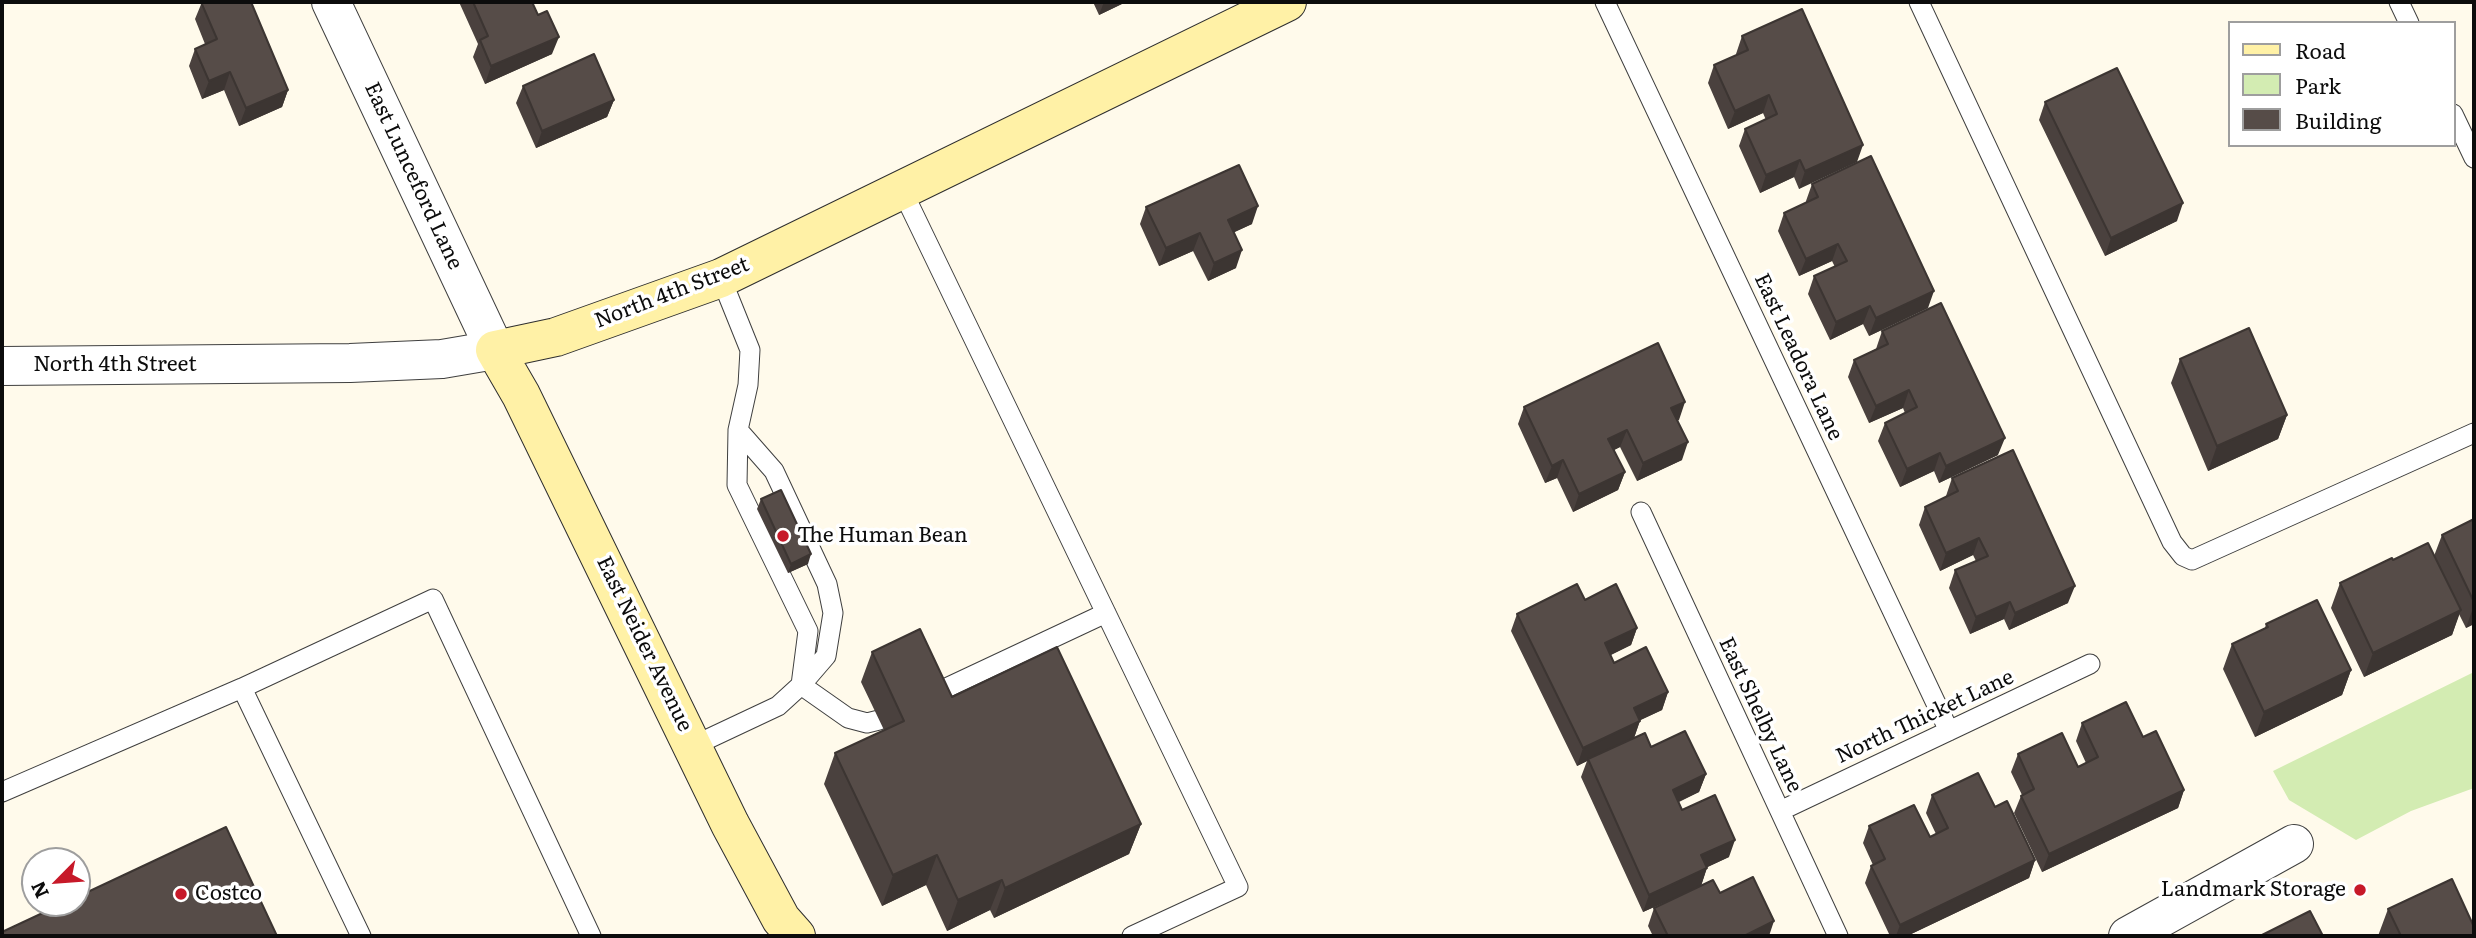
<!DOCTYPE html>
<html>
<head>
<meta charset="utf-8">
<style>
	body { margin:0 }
	#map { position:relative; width:2476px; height:938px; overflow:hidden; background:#fffaeb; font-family:Literata,serif }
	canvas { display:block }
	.frame { position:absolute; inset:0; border:4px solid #0c0c0c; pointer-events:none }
	.legend { position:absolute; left:2228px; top:21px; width:228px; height:126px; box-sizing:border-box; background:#fff; border:2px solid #9e9e9e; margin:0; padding:9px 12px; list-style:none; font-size:21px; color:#0c0c0c }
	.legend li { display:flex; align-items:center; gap:14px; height:35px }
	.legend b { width:35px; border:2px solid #9e9e9e }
	.north { position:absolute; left:21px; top:847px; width:70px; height:70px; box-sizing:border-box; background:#fff; border:2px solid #9e9e9e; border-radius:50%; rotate:245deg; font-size:19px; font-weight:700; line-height:28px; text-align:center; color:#0c0c0c }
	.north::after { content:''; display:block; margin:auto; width:24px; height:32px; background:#c71929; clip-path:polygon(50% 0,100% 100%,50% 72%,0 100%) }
</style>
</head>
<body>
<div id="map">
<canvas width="2476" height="938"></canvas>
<div class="frame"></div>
<ul class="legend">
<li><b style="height:9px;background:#fff1a6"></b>Road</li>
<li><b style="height:19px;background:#d3ecb2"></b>Park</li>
<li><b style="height:19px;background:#564c48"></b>Building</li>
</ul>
<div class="north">N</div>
</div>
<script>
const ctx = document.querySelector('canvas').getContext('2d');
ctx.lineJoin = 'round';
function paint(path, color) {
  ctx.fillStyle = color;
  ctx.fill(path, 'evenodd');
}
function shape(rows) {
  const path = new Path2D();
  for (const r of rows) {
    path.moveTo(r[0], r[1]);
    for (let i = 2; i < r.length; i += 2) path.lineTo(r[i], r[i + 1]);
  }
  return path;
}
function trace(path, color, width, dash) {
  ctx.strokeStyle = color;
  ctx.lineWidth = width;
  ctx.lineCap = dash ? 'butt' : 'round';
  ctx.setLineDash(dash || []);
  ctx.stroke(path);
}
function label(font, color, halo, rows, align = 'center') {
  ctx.font = font + ' Literata,serif';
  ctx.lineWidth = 7;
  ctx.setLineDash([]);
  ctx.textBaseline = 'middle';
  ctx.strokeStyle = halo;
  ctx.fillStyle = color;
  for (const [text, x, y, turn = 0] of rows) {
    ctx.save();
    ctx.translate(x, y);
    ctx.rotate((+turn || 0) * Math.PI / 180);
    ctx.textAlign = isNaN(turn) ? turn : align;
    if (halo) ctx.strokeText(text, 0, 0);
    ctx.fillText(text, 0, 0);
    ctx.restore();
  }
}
const green = shape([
	[2474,672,2474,788,2411,811,2356,840,2289,800,2273,771]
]);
const service = shape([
	[1605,2,1949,731],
	[1919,2,2172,542,2183,556,2192,560,2474,433],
	[2399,2,2409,23],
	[2453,114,2474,158],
	[902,190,1238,887,1132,936],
	[721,278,750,350,748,385,738,430],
	[1641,512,1838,936],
	[801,685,848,718,867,723,879,720],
	[242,688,361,936],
	[927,697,1106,613],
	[693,746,778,706,801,685,826,656,833,613,827,584,774,471,738,430,737,485,808,631,801,685],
	[2,792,242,688,433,599,591,936],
	[1780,811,2090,664]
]);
const minor = shape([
	[2128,936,2294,844]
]);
const tertiary = shape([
	[2,366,350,363,442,359,495,350,331,2]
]);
const secondary = shape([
	[796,936,781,919,730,824,521,395,495,350,556,337,721,278,1287,2]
]);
const wall = shape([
	[202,2,288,90,282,107,239,126,224,90,202,99,189,66,195,49,205,44,195,19],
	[459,2,532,2,552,54,485,84,473,57,478,44],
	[1093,2,1126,2,1099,15],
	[1742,36,1863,145,1799,189,1794,177,1760,193,1739,146,1745,129,1766,120,1763,113,1728,129,1708,83,1714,65,1737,55,1736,54],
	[523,86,614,100,607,117,536,148,516,103],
	[2045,102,2177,221,2105,256,2039,120],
	[1812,184,1928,308,1869,336,1863,324,1830,340,1808,294,1814,276,1835,267,1832,261,1799,276,1778,231,1784,213,1806,203,1806,201],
	[1146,207,1252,224,1234,232,1236,268,1208,281,1193,251,1159,266,1140,224],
	[1882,331,1998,455,1939,483,1934,471,1900,487,1878,441,1885,423,1905,413,1903,408,1869,423,1848,377,1854,360,1876,349],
	[2180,359,2287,415,2278,439,2208,471,2171,383],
	[1524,407,1679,420,1677,420,1682,460,1637,481,1620,447,1614,450,1625,472,1618,490,1573,512,1557,478,1545,483,1518,424],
	[1952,478,2068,603,2009,630,2004,619,1970,634,1949,588,1955,570,1976,561,1973,555,1940,571,1919,525,1925,507,1947,497,1946,496],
	[761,499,808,564,788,573,757,509],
	[2474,519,2474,624,2466,628,2459,614,2452,635,2364,677,2331,608,2340,583,2393,560,2434,556,2442,535],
	[1585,600,1637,628,1631,645,1610,655,1614,663,1668,692,1662,710,1640,720,1634,738,1706,774,1699,792,1679,802,1682,810,1729,857,1707,867,1701,886,1643,912,1581,777,1587,761,1577,766,1511,631,1517,614],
	[2266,624,2351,670,2342,695,2255,737,2223,669,2232,644,2265,628],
	[872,652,952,697,1141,824,1129,854,994,918,990,910,947,931,926,885,882,906,824,784,835,753,884,730,861,682],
	[2082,723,2143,737,2184,790,2178,808,2042,872,2014,813,2021,796,2022,795,2011,772,2018,754,2078,767,2086,763,2076,741],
	[1932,795,1995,807,2035,860,2029,878,1907,936,1890,936,1865,883,1871,866,1873,865,1863,843,1869,826,1930,837,1936,834,1926,813],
	[1720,893,1769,936,1653,936,1648,926,1654,908],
	[2388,909,2474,936,2378,936]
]);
const shadedWall = shape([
	[1104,2,1126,2,1099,15],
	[559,37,552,54,485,84,491,66],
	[230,72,224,90,202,99,209,81],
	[288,90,282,107,239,126,246,108],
	[1769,95,1763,113,1728,129,1735,111],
	[614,100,607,117,536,148,542,131],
	[1863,145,1857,162,1799,189,1805,171],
	[1800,160,1794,177,1760,193,1766,175],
	[2183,203,2177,221,2105,256,2111,238],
	[1258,206,1252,224,1222,238,1228,220],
	[1200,233,1193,251,1159,266,1166,248],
	[1838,244,1832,261,1799,276,1806,259],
	[1242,250,1236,268,1208,281,1214,263],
	[1934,291,1928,308,1869,336,1876,318],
	[1870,306,1863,324,1830,340,1836,322],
	[1909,390,1903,408,1869,423,1876,406],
	[1685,402,1679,420,1665,426,1671,408],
	[2287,415,2278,439,2208,471,2217,446],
	[1627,430,1620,447,1602,456,1608,439],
	[2005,438,1998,455,1939,483,1946,466],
	[1688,442,1682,460,1637,481,1643,463],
	[1940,453,1934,471,1900,487,1907,469],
	[1563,460,1557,478,1545,483,1552,466],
	[1625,472,1618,490,1573,512,1579,494],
	[1979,538,1973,555,1940,571,1946,553],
	[811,554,808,564,788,573,791,564],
	[2075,586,2068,603,2009,630,2015,613],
	[2010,602,2004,619,1970,634,1976,617],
	[2474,605,2474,624,2466,628],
	[2461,610,2452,635,2364,677,2373,653],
	[1637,628,1631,645,1599,661,1605,643],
	[2351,670,2342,695,2255,737,2264,712],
	[1668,692,1662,710,1628,726,1634,708],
	[1640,721,1634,738,1577,766,1583,748],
	[1706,774,1699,792,1667,807,1673,790],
	[2184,790,2178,808,2042,872,2049,854],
	[1141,824,1129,854,994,918,1005,888],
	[1735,840,1729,857,1695,873,1701,855],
	[937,855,926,885,882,906,893,875],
	[2035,860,2029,878,1907,936,1896,936,1900,925],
	[1707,868,1701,886,1643,912,1649,895],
	[1002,880,990,910,947,931,958,900],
	[1774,921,1769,936,1744,936]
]);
const building = shape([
	[201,2,251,2,288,90,246,108,230,72,209,81,195,49,217,39,201,2],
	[473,2,532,2,538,15,547,11,559,37,491,66,480,40,488,36,473,2],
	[1802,9,1863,145,1805,171,1800,160,1766,175,1745,129,1777,114,1769,95,1735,111,1714,65,1748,50,1742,36,1802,9],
	[594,54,614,100,542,131,523,86,594,54],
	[2117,68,2183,203,2111,238,2045,102,2117,68],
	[1871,156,1934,291,1876,318,1870,306,1836,322,1814,276,1847,261,1838,244,1806,259,1784,213,1818,197,1812,184,1871,156],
	[1239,165,1258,206,1228,220,1242,250,1214,263,1200,233,1166,248,1146,207,1239,165],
	[1941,303,2005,438,1946,466,1940,453,1907,469,1885,423,1917,407,1909,390,1876,406,1854,360,1888,344,1882,331,1941,303],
	[2249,328,2287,415,2217,446,2180,359,2249,328],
	[1658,343,1685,402,1671,408,1688,442,1643,463,1627,430,1608,439,1625,472,1579,494,1563,460,1552,466,1524,407,1658,343],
	[2013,450,2075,586,2015,613,2010,602,1976,617,1955,570,1988,556,1979,538,1946,553,1925,507,1958,491,1952,478,2013,450],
	[781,490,811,554,791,564,761,499,781,490],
	[2474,519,2474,602,2442,535,2474,519],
	[2428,543,2461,610,2373,653,2340,583,2392,558,2393,560,2428,543],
	[1577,584,1585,600,1616,584,1637,628,1605,643,1614,663,1646,647,1668,692,1634,708,1640,721,1583,748,1517,614,1577,584],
	[2317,600,2351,670,2264,712,2232,644,2268,627,2266,624,2317,600],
	[920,629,952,697,1057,647,1141,824,1005,888,1002,880,958,900,937,855,893,875,835,753,904,721,872,652,920,629],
	[2126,702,2143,737,2156,731,2184,790,2049,854,2021,796,2034,789,2018,754,2062,733,2078,767,2098,757,2082,723,2126,702],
	[1685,731,1706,774,1673,790,1682,810,1715,795,1735,840,1701,855,1707,868,1649,895,1588,759,1645,733,1651,747,1685,731],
	[1978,773,1995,807,2007,801,2035,860,1900,925,1871,866,1885,859,1869,826,1914,805,1930,837,1948,828,1932,795,1978,773],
	[226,827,277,936,2,936,2,932,64,903,77,903,77,897,226,827],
	[1753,877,1774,921,1744,936,1668,936,1654,908,1713,880,1720,893,1753,877],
	[2452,879,2474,927,2474,936,2401,936,2388,909,2452,879],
	[2310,911,2323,936,2260,936,2310,911]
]);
const markers = [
	[783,536,7,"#c71929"],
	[2360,890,7,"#c71929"],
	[181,894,7,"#c71929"]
];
const streetNames = [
	["East Lunceford Lane",413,176,65],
	["North 4th Street",672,293,-21],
	["East Leadora Lane",1798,357,65],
	["North 4th Street",115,365],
	["East Neider Avenue",644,644,64],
	["East Shelby Lane",1760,715,65],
	["North Thicket Lane",1925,717,-25]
];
const poiNames = [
	["The Human Bean",797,536],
	["Landmark Storage",2346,890,"right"],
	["Costco",195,894]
];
paint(green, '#d3ecb2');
trace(service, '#3f3f3f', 21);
trace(minor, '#3f3f3f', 40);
trace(tertiary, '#3f3f3f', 40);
trace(secondary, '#2e2e2e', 40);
trace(service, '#fff', 19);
trace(minor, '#fff', 38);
trace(tertiary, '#fff', 38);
trace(secondary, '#fff1a6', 38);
paint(wall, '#4a413e');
paint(shadedWall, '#3c3532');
paint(building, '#564c48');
trace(building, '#3c3532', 2);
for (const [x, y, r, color] of markers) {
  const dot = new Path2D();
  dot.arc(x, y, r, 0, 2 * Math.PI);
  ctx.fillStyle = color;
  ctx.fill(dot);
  trace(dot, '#fff', 2.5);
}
label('21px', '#0c0c0c', '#fff', streetNames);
label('21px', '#0c0c0c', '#fff', poiNames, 'left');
</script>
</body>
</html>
